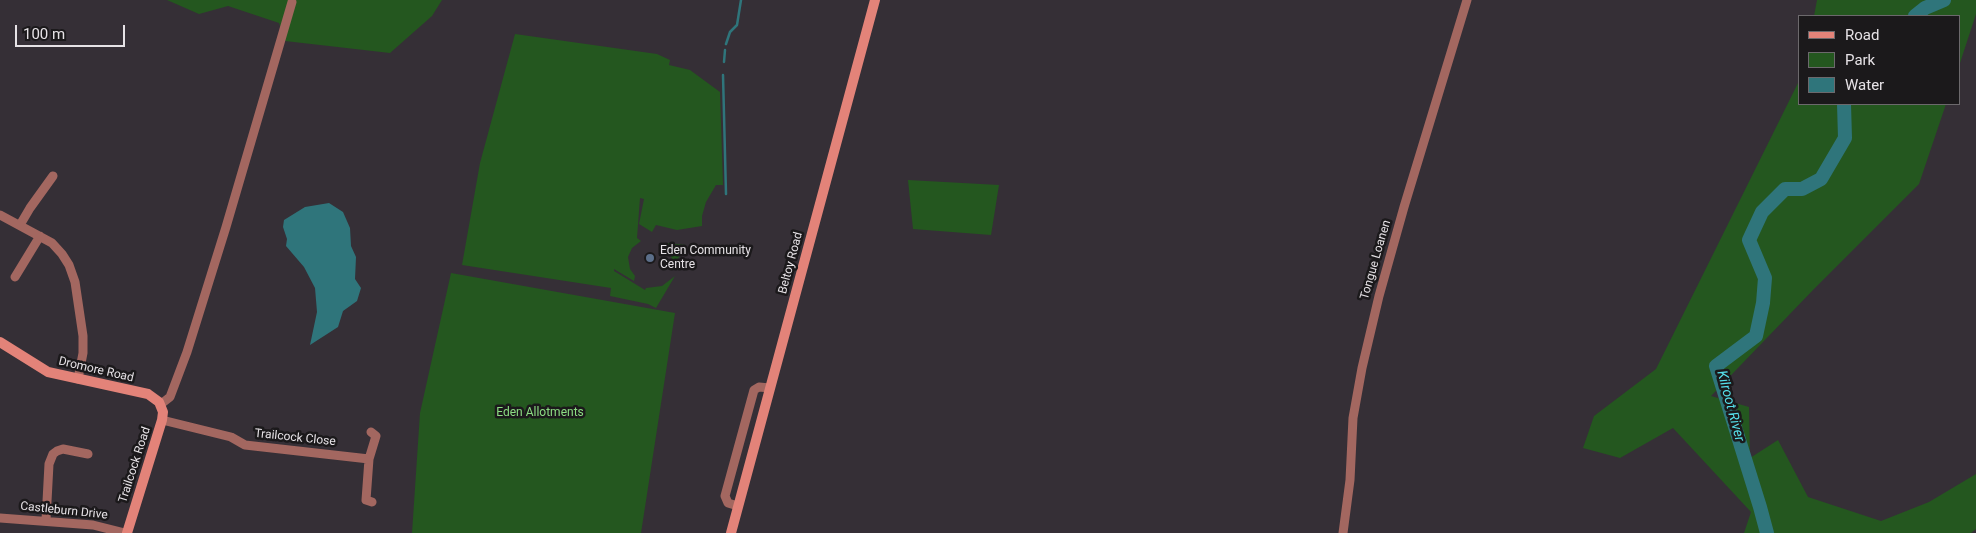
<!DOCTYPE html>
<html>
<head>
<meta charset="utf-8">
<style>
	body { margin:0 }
	#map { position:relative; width:1976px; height:533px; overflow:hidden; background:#352f36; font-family:Roboto,sans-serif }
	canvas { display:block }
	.legend { position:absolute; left:1798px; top:15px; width:162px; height:90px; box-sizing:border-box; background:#1b191b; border:1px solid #6c696c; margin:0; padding:6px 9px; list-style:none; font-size:15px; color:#e6e2e6 }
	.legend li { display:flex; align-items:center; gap:10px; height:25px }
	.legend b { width:25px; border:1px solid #6c696c }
	.scale { position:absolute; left:15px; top:25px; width:110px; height:22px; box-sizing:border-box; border:2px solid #e6e2e6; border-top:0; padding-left:6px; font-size:15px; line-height:18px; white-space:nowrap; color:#e6e2e6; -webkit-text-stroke:4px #1b191b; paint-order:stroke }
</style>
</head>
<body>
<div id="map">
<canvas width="1976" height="533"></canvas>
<ul class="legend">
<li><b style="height:6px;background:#e38379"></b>Road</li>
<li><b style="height:14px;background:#24571f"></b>Park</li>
<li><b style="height:14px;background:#2f757b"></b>Water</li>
</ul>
<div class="scale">100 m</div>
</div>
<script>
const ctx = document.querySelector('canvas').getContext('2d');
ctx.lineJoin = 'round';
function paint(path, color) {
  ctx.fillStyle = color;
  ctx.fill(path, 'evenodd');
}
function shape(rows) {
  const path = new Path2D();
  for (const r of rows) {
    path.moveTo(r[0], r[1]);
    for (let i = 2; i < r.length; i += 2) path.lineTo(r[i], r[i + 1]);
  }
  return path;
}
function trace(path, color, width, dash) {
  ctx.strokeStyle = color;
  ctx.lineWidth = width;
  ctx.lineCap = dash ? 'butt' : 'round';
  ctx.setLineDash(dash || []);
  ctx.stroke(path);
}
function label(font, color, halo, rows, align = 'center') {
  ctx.font = font + ' Roboto,sans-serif';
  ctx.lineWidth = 5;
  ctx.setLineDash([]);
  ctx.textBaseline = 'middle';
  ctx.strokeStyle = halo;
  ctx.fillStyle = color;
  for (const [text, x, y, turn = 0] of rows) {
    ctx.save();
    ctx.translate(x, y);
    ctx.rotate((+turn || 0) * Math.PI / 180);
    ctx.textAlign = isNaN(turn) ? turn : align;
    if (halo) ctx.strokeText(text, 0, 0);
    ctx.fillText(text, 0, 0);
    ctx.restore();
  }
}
const green = shape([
	[167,0,442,0,432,16,390,53,285,41,279,23,228,6,199,14],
	[1817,0,1976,0,1976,14,1960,63,1960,16,1814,16],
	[515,34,657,54,670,60,669,65,690,70,720,92,723,185,716,185,706,202,702,216,702,226,677,230,656,225,652,232,639,224,644,199,640,198,637,238,641,241,632,248,628,257,630,269,635,276,634,281,614,269,614,271,645,290,646,288,662,286,675,276,656,308,648,304,610,296,611,288,462,265,480,163],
	[1800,79,1800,104,1946,104,1919,184,1813,290,1711,396,1749,407,1750,458,1778,440,1808,497,1881,521,1929,502,1976,474,1976,529,1971,533,1744,533,1751,512,1673,428,1620,458,1583,448,1594,416,1656,369],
	[908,180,999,185,991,235,913,229],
	[668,243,686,245,676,262,673,261,667,247],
	[451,273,675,313,641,533,412,533,420,413]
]);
const water = shape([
	[329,203,343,212,350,228,351,246,356,257,355,279,361,288,357,301,343,311,338,327,310,345,317,312,315,288,304,267,286,246,287,239,283,227,284,220,305,207]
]);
const stream = shape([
	[726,44,730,32,737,25,741,0],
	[724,62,725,50],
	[723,75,726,194]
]);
const river = shape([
	[1915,16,1925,8,1944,0],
	[1767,533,1760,507,1716,366,1756,336,1763,303,1765,278,1749,240,1762,212,1785,189,1802,189,1821,179,1845,138,1844,104]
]);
const street = shape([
	[0,215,52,243,62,254,69,265,75,282,83,336,83,353,78,379],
	[20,225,30,208,53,176],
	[15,277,40,236],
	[161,404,170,397,187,352,226,227,292,2],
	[162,420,231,437,245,445,369,459,376,436,371,432],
	[369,459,366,500,372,502],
	[738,506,728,503,725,496,754,390,759,387,770,388],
	[0,518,93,525,125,533],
	[46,520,49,464,53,454,57,451,63,449,88,454],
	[1343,533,1350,480,1353,418,1362,368,1379,296,1404,207,1467,0]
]);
const secondary = shape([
	[0,342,48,372,148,394,159,402,163,412,162,420,127,533],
	[731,533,875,0]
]);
const markers = [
	[650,258,5,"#5c6f8a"]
];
const poiNames = [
	["Eden Community",660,251],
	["Centre",660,265]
];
const streetNames = [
	["Tongue Loanen",1376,260,-74],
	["Beltoy Road",791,263,-75],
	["Dromore Road",96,370,13],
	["Trailcock Close",295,438,6],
	["Trailcock Road",135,465,-72],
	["Castleburn Drive",64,511,6]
];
const parkNames = [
	["Eden Allotments",540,413]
];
const waterNames = [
	["Kilroot River",1730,406,75]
];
paint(green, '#24571f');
paint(water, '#2f757b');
trace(stream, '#2f757b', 2.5);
trace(river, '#2f757b', 14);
trace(street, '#a36760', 9);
trace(secondary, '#e38379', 10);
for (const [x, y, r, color] of markers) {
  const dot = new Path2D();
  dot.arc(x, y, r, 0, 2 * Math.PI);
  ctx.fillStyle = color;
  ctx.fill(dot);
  trace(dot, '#1b191b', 2);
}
label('12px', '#e6e2e6', '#1b191b', poiNames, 'left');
label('12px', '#e6e2e6', '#1b191b', streetNames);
label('12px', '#8cdd83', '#1b191b', parkNames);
label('italic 14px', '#55dde8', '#1b191b', waterNames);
</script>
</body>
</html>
